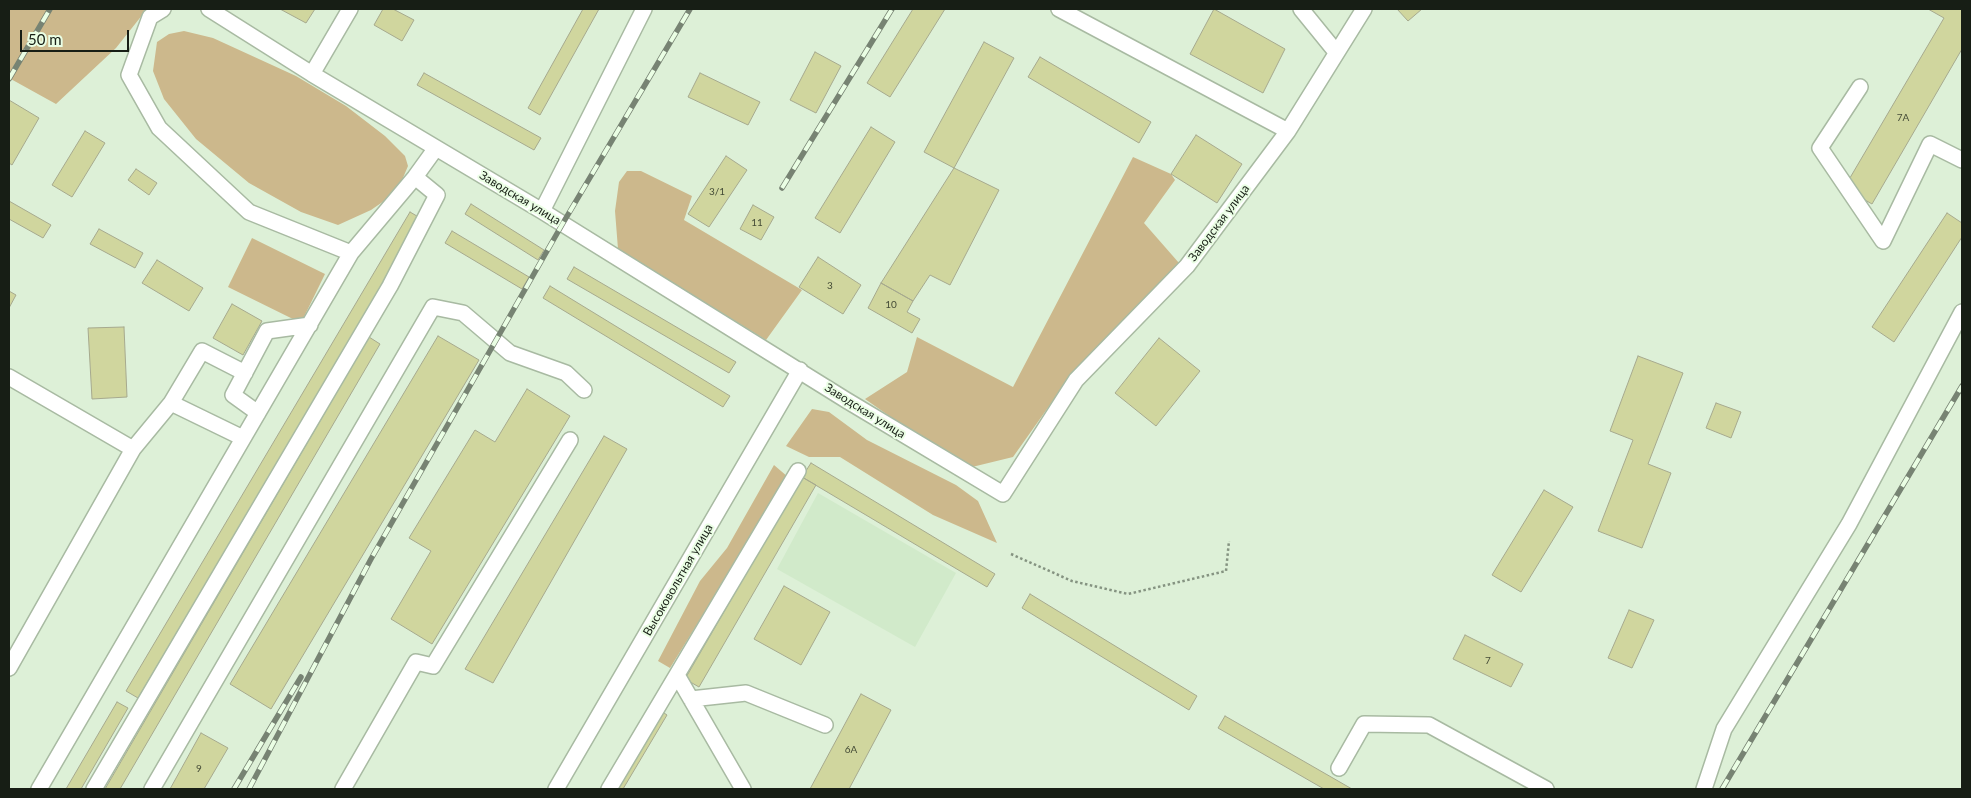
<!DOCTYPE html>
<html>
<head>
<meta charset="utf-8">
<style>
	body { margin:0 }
	#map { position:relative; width:1971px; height:798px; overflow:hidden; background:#ddf0d7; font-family:Lato,sans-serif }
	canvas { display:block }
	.frame { position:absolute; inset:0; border:10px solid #171e15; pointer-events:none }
	.scale { position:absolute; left:20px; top:30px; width:109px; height:22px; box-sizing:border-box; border:2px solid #171e15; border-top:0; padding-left:6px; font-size:15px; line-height:18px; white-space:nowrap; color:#171e15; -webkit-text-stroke:4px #eafee4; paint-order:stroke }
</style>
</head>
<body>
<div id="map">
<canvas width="1971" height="798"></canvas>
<div class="frame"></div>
<div class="scale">50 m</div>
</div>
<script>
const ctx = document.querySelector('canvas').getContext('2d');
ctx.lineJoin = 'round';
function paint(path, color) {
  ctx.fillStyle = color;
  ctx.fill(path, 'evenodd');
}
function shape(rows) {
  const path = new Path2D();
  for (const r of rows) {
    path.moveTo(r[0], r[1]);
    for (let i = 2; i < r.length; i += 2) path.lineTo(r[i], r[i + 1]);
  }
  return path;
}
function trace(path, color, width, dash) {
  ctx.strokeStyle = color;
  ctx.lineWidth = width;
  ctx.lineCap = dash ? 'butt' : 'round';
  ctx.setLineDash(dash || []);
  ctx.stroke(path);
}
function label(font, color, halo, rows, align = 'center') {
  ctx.font = font + ' Lato,sans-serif';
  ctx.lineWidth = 4;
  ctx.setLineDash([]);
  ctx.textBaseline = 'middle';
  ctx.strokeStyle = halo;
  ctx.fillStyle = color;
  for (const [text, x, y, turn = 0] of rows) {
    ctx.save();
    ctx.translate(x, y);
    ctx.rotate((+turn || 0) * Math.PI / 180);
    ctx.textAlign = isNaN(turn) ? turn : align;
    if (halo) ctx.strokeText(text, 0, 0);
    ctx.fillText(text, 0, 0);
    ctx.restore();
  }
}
const built = shape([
	[818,493,956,573,915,647,777,569]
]);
const green = shape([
	[9,9,147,9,116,48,56,104,9,78],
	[184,31,213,38,296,76,346,106,385,136,405,156,408,166,397,192,371,210,338,225,301,212,249,183,196,139,164,99,153,71,157,42,169,34],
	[1133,157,1171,174,1175,180,1144,223,1179,263,1069,378,1013,457,972,467,915,434,865,399,907,372,917,337,1013,387],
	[627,171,641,171,692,196,684,220,802,290,766,340,618,249,615,211,619,182],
	[252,238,325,274,301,323,228,287],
	[812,409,829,412,867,440,956,485,978,501,997,543,933,515,840,457,809,457,786,446],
	[774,465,788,477,670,668,658,661,700,581,727,548]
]);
const building = shape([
	[280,9,315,9,306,23,280,9],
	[383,9,393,9,414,20,402,41,374,25,383,9],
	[583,9,599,9,540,115,528,108,583,9],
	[913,9,945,9,890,97,867,83,913,9],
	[1214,9,1285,49,1263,93,1190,54,1214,9],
	[1397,9,1422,9,1408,21,1397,9],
	[1928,9,1962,9,1962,49,1872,204,1844,188,1944,18,1928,9],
	[984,42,1014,58,954,168,924,152,984,42],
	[815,52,841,66,816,113,790,100,815,52],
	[1040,57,1151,122,1139,143,1028,77,1040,57],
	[424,73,541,138,534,150,417,85,424,73],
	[700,73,760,102,748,125,688,97,700,73],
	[9,100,39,118,12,165,9,163,9,100],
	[871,127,895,142,840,233,815,218,871,127],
	[85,131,105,143,72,197,52,185,85,131],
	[1196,135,1242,164,1217,203,1171,174,1196,135],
	[726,156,747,170,709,227,688,214,726,156],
	[954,168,999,190,950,285,930,275,913,301,881,283,954,168],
	[136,169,157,183,149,195,128,180,136,169],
	[9,201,51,225,43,238,9,219,9,201],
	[471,204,544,250,538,260,465,214,471,204],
	[753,205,774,217,761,240,740,229,753,205],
	[410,212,422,219,138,698,126,691,410,212],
	[1947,213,1962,223,1962,237,1894,342,1872,327,1947,213],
	[99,229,143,253,135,268,90,244,99,229],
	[452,231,529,277,522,289,445,243,452,231],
	[818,257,861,285,843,314,799,287,818,257],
	[157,260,203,288,189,311,142,283,157,260],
	[574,267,736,362,729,373,567,279,574,267],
	[881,283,913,301,907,312,920,319,912,333,868,308,881,283],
	[550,286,730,396,723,407,543,298,550,286],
	[9,291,16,295,9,308,9,291],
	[232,304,262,321,243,355,213,338,232,304],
	[124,327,127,397,92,399,88,328,124,327],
	[438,336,479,360,271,709,230,684,438,336],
	[369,337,380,344,120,789,105,789,369,337],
	[1159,338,1200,371,1156,426,1115,393,1159,338],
	[1638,356,1683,373,1648,464,1671,473,1642,548,1598,531,1633,440,1610,431,1638,356],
	[527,389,570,416,432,644,391,619,431,551,409,538,475,430,495,442,527,389],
	[1716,403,1741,412,1731,438,1706,428,1716,403],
	[604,436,627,449,493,683,465,669,604,436],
	[811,463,995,574,987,587,802,477,811,463],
	[802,477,816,485,699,687,685,679,802,477],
	[1544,490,1573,507,1521,592,1492,575,1544,490],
	[784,586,830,612,801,665,754,639,784,586],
	[1030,594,1197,696,1189,710,1022,608,1030,594],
	[1629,610,1654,620,1632,668,1608,658,1629,610],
	[1465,635,1523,664,1511,687,1453,659,1465,635],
	[861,694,891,710,849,789,810,789,861,694],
	[117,702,128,708,81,789,66,789,117,702],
	[655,707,667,715,623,789,606,789,655,707],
	[1225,716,1352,789,1324,789,1218,728,1225,716],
	[201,733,228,748,204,789,170,789,201,733]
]);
const path = shape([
	[1011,554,1072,581,1128,594,1226,571,1229,541]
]);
const minor = shape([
	[163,9,150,17,129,75,159,128,249,212,351,253,415,177,436,148],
	[209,9,312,74,542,211,846,400,1003,494,1076,380,1187,266,1288,131,1364,9],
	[1059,9,1288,131],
	[1301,9,1336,52],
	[312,74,350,9],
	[1860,87,1820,148,1883,241,1930,144,1962,160],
	[542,211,644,9],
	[9,377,133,449,171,403,202,351,245,373],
	[171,403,243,438],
	[258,413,233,395,267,331,310,325],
	[9,668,133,449],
	[677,675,743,789],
	[691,699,746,693,825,725],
	[1339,768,1364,724,1429,725,1546,789],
	[39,789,351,253],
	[94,789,390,286,437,195,415,177],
	[152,789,433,307,463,313,510,353,566,373,584,390],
	[343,789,416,662,433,666,570,440],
	[556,789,800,370],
	[609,789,798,471],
	[1704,789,1724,729,1849,524,1962,312]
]);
const rail = shape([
	[9,79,50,9],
	[782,188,892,9],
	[234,789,301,677],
	[249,789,371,559,563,223,690,9],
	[1722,789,1962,386]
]);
const numberNames = [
	["7А",1903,118],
	["3/1",717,192],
	["11",757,223],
	["3",830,286],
	["10",891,305],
	["7",1488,661],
	["6А",851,750],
	["9",199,769]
];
const streetNames = [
	["Заводская улица",520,198,31],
	["Заводская улица",1219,223,-53],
	["Заводская улица",865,411,32],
	["Высоковольтная улица",678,580,-60]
];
paint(built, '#d1eaca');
paint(green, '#ccb88c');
paint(building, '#d0d69e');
trace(building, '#a6a98e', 1);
trace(minor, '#a8baa2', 18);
trace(path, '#859381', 2.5, [2.5, 2.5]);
trace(minor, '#fff', 15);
trace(rail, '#778373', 5.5);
trace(rail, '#eafee4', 4, [11]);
label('10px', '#454c37', null, numberNames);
label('12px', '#171e15', '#eafee4', streetNames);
</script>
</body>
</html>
